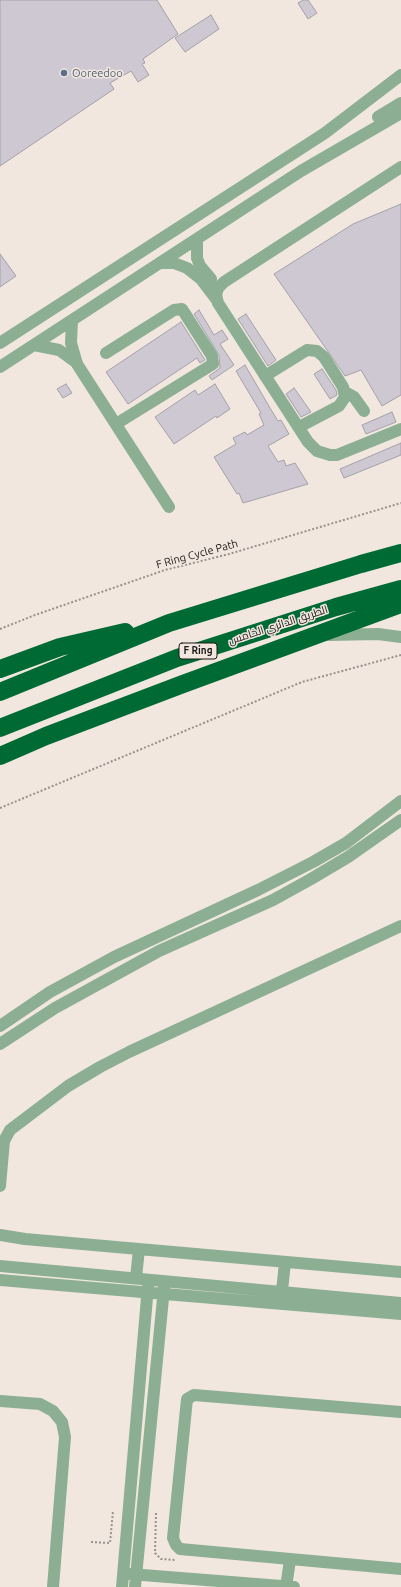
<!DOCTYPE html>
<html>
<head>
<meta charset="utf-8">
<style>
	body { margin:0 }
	canvas { display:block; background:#f1e7df }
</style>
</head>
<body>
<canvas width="401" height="1587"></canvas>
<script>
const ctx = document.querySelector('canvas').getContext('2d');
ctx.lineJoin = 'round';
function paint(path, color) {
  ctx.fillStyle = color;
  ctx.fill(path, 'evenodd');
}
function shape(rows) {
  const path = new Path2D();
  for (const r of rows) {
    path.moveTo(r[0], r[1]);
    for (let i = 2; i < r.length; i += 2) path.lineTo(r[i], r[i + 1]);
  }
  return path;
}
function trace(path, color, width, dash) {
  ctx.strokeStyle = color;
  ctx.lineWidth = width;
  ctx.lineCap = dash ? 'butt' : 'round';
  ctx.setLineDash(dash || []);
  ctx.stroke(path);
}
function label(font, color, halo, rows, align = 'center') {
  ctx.font = font + ' Ubuntu,Cairo,sans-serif';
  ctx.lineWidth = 3;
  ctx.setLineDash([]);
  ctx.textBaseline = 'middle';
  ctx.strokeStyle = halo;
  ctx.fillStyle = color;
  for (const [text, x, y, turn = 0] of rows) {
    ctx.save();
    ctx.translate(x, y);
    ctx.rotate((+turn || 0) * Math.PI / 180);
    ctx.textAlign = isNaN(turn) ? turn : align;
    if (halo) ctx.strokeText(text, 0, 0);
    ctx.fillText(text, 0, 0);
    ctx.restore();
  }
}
const building = shape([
	[0,0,157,0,178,34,143,59,145,63,142,64,149,75,138,82,131,71,110,83,114,89,0,166,0,0],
	[303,0,308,0,317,13,308,19,298,3,303,0],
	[211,15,219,29,185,52,175,38,211,15],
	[401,204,401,395,382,406,361,370,345,376,274,274,353,224,401,204],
	[0,254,16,276,0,287,0,254],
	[199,310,214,335,222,330,228,339,220,344,234,365,212,380,209,376,220,368,219,355,194,314,199,310],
	[246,314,276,360,268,366,238,319,246,314],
	[181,322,205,360,200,363,197,358,128,404,106,372,181,322],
	[245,365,270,408,278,421,281,420,289,434,268,446,278,462,284,460,286,466,295,463,308,484,243,503,239,493,237,494,214,457,236,444,233,438,245,432,247,435,264,425,259,414,261,413,236,371,245,365],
	[322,369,336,390,337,395,330,399,314,374,322,369],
	[66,384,72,393,63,398,57,389,66,384],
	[215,384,230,409,217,418,216,416,174,444,155,417,195,390,198,395,215,384],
	[294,388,311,412,301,417,286,394,294,388],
	[392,412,396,422,366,434,362,425,392,412],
	[401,443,401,455,344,478,340,469,401,443]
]);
const path = shape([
	[0,629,35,615,165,570,229,554,401,503],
	[0,808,302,682,401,655],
	[156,1513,155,1553,161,1559,176,1560],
	[91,1542,110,1543,113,1511]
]);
const minor = shape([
	[378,117,401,103],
	[401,167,224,282,218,288,216,295,218,303,308,442,317,451,330,455,337,455,401,429],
	[197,239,197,258,200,266,211,279],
	[160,263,174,263,187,268,201,279,217,300],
	[72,320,71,343,77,364,169,507],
	[0,343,325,133,401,75],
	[34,345,59,350,77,363],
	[106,353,174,310,182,309,212,356,213,364,116,424],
	[0,367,301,171,401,113],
	[265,376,307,350,317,351,324,357,343,387,345,397,339,406,299,427],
	[345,392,354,397,364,411],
	[329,635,378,634,401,637],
	[0,1026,50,992,114,957,258,890,313,862,346,843,401,801],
	[0,1044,55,1008,159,951,273,900,311,879,348,857,401,820],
	[0,1186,4,1141,10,1130,68,1086,100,1067,129,1052,401,926],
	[0,1235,25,1239,401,1272],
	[0,1266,401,1303],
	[136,1278,139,1249],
	[0,1280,401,1314],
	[282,1291,285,1262],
	[0,1401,40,1404,53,1411,62,1422,65,1437,53,1587],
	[401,1412,194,1395,187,1399,173,1538,176,1545,180,1549,401,1569],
	[130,1574,294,1587],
	[122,1587,148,1286],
	[135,1587,164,1288],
	[286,1587,290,1560]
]);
const highway = shape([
	[0,669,60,647,125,632],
	[0,692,169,623,361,564,401,553],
	[0,728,177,658,336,607,401,589],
	[0,756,46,736,183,684,401,604]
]);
const markers = [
	[64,73,4,"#5c6f8a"]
];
const shields = [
	[198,651,38]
];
const shieldNames = [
	["F Ring",198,651]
];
const serviceNames = [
	["Ooreedoo",72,73]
];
const streetNames = [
	["F Ring Cycle Path",197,554,-15],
	["الطريق الدائري الخامس",278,625,-18]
];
paint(building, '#cec8d2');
trace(building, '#a5a0a9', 1);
trace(path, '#99918c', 2, [2, 2]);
trace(minor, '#8caf94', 12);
trace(highway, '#006a34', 18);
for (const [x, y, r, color] of markers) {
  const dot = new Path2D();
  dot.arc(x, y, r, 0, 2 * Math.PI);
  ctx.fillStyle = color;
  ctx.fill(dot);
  trace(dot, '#f1e7df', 1.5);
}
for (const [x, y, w] of shields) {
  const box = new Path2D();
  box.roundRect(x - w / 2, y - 8, w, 16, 3);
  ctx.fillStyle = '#f1e7df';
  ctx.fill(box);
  trace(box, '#1c1816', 1);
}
label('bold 10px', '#1c1816', null, shieldNames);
label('11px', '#4e5e75', '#f1e7df', serviceNames, 'left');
label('11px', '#1c1816', '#f1e7df', streetNames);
</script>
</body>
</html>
